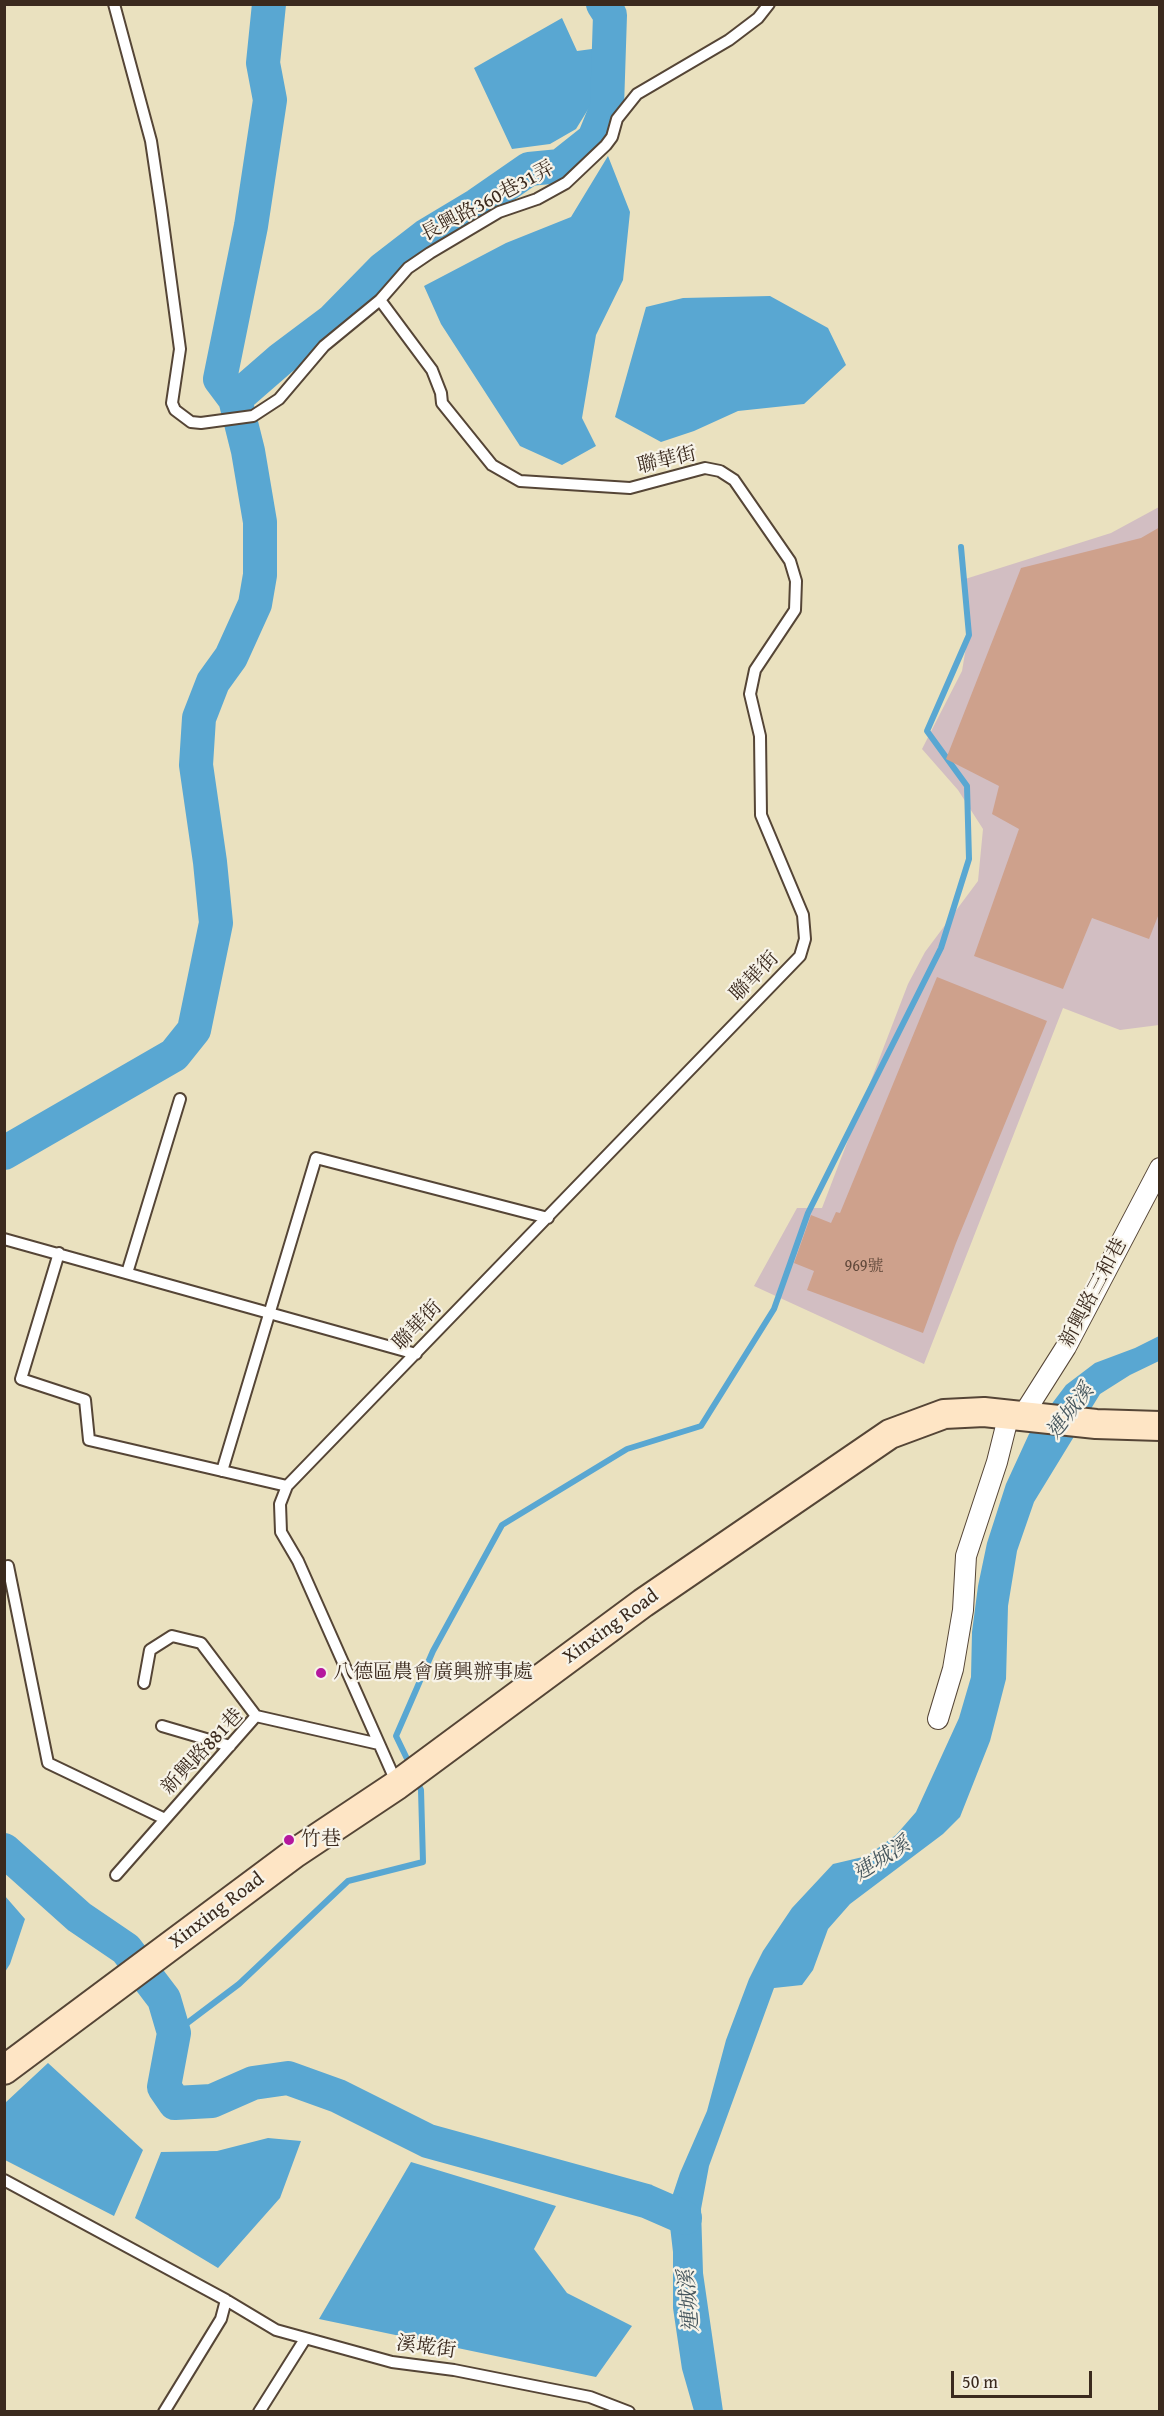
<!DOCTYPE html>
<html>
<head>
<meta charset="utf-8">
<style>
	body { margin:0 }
	#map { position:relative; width:1164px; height:2416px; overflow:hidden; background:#eae1bf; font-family:"Gentium Book Plus",serif }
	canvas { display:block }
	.frame { position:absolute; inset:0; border:6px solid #3b2a1e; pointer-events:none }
	.scale { position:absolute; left:951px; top:2371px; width:141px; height:27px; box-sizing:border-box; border:3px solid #3b2a1e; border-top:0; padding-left:8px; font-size:18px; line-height:21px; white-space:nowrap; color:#3b2a1e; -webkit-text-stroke:4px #f7f3e8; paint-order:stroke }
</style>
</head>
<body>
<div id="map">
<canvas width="1164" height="2416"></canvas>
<div class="frame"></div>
<div class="scale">50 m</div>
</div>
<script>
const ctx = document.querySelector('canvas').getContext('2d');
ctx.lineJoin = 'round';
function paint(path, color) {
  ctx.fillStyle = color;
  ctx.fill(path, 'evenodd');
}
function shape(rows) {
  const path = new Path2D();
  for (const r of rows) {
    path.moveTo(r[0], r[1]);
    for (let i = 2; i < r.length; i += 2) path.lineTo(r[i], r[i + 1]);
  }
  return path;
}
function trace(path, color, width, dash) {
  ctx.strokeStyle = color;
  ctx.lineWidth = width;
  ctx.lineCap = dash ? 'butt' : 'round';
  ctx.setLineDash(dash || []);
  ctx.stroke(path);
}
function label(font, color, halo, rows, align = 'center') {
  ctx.font = font + ' "Gentium Book Plus","Noto Serif TC",serif';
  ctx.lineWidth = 4.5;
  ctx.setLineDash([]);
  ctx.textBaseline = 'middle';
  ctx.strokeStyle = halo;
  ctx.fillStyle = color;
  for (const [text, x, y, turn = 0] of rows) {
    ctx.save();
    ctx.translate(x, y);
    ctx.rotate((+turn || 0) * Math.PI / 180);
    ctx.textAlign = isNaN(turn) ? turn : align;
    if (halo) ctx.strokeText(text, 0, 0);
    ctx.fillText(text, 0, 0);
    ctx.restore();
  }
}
const industrial = shape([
	[1159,507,1159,1025,1120,1030,1063,1008,924,1364,754,1286,797,1208,822,1208,908,984,925,952,978,881,983,829,958,790,922,749,962,671,969,629,962,580,1111,533]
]);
const water = shape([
	[562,18,577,51,592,49,592,103,576,129,550,144,512,149,474,68],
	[608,156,630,212,623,280,596,335,582,418,596,446,562,465,520,446,441,324,424,286,506,243,571,217],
	[770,296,828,328,846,365,804,404,738,411,694,431,661,442,615,417,646,307,683,298],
	[1159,1336,1159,1361,1130,1375,1100,1394,1034,1502,1017,1551,1008,1606,1006,1679,990,1741,960,1817,943,1834,850,1904,828,1929,813,1970,802,1985,774,1988,709,2166,701,2209,703,2273,723,2411,694,2411,682,2369,673,2308,673,2252,668,2209,680,2173,707,2111,726,2040,749,1979,763,1951,792,1908,833,1864,867,1856,896,1835,916,1812,959,1718,971,1677,972,1632,978,1586,987,1543,1006,1484,1029,1434,1066,1385,1095,1363,1135,1348],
	[5,1896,25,1919,10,1964,5,1972],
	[48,2063,143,2150,114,2216,5,2160,5,2103],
	[268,2138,301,2141,280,2198,218,2268,135,2218,161,2152,217,2151],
	[411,2162,556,2206,534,2249,567,2293,632,2326,596,2377,319,2319]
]);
const stream = shape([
	[411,1767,396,1736,433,1651,502,1525,627,1449,701,1426,774,1309,808,1213,941,948,969,859,967,786,927,731,969,635,961,547],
	[174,2033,239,1984,348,1881,423,1862,421,1790,416,1779]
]);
const river = shape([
	[235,399,220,379,251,226,270,100,263,63,269,4],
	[4,1153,174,1055,194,1030,216,923,210,862,196,765,199,718,213,682,231,657,255,604,260,575,260,522,248,451,235,399,281,359,333,320,383,269,427,235,477,205,529,169,560,166,594,139,607,107,610,15,603,4],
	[4,1850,79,1917,126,1949,164,1999,174,2033,164,2087,175,2103,212,2101,253,2083,288,2078,338,2096,428,2141,646,2201,685,2218]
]);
const building = shape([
	[1160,527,1160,911,1149,939,1092,918,1063,989,974,956,1019,829,992,814,999,786,946,759,1021,568,1141,538],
	[937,977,1047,1021,956,1243,923,1333,807,1290,814,1271,794,1263,811,1215,831,1223,836,1212,840,1213]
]);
const lane = shape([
	[114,4,151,141,161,208,180,349,172,403,175,410,191,422,201,423,253,416,279,399,324,346,380,300,408,268,430,253,499,212,537,199,566,183,606,145,612,137,617,119,637,94,729,40,758,18,769,4],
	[380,300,432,370,441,393,442,403,492,465,520,481,630,488,705,468,720,471,734,480,790,561,796,581,795,610,755,670,750,694,760,736,761,815,803,915,805,939,800,956,287,1486,280,1504,281,1532,298,1561,397,1784],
	[4,1239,416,1354],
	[59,1253,21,1379,85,1400,89,1440,287,1486],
	[127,1273,180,1099],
	[222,1471,316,1158,548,1218],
	[8,1566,48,1763,165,1819],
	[144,1683,150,1650,172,1636,201,1643,256,1716],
	[162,1726,230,1746],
	[116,1875,256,1716,379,1744],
	[4,2180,226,2300,276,2330,392,2362,454,2370,590,2397,629,2412],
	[164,2412,221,2319,226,2300],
	[259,2412,305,2339]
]);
const street = shape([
	[1023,1415,1066,1347,1160,1168],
	[938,1719,953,1669,963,1610,966,1556,997,1462,1009,1414]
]);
const secondary = shape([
	[4,2070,295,1853,397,1785,643,1603,890,1434,944,1414,984,1412,1096,1424,1160,1426]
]);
const markers = [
	[321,1673,6,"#b5179e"],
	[289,1840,6,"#b5179e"]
];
const numberNames = [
	["969號",864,1267]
];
const streetNames = [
	["長興路360巷31弄",488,202,-28],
	["聯華街",667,461,-13],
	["聯華街",755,977,-46],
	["新興路三和巷",1094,1293,-62],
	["聯華街",418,1326,-46],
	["Xinxing Road",611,1627,-36],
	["新興路881巷",203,1752,-47],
	["Xinxing Road",217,1911,-37],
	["溪墘街",426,2348,8]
];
const poiNames = [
	["八德區農會廣興辦事處",333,1673],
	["竹巷",301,1840]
];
const waterNames = [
	["連城溪",1071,1412,-53],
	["連城溪",882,1860,-33],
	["連城溪",690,2301,-95]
];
paint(industrial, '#d2bec2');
paint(water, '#59a7d2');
trace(stream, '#59a7d2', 6);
trace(river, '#59a7d2', 34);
paint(building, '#cea18c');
trace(lane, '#554536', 14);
trace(street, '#554536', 22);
trace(secondary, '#554536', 32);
trace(lane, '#fff', 10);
trace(street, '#fff', 20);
trace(secondary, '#fee5c5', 28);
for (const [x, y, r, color] of markers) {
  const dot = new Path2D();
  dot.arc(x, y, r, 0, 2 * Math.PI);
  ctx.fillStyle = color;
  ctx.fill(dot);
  trace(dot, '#f7f3e8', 2);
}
label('16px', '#60483a', null, numberNames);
label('20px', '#3b2a1e', '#f7f3e8', streetNames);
label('20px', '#3b2a1e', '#f7f3e8', poiNames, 'left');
label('italic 21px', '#46565d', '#f7f3e8', waterNames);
</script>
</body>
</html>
